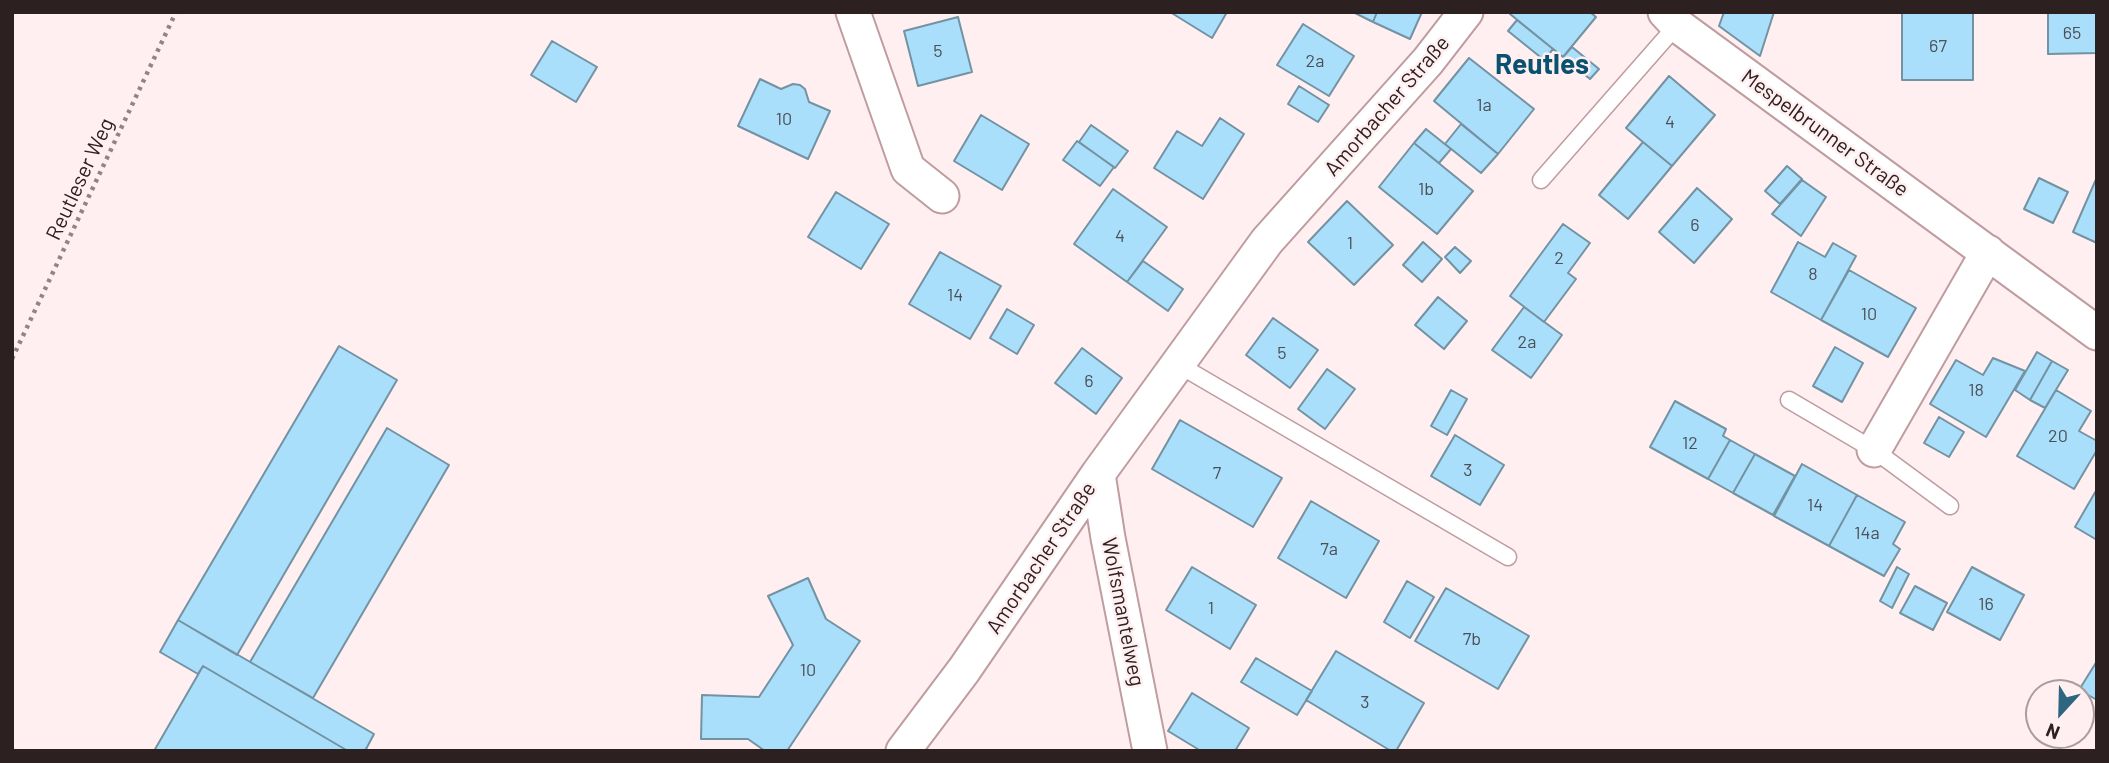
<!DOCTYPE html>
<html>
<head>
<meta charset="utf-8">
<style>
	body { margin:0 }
	#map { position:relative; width:2109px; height:763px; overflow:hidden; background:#ffeff1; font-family:Barlow,sans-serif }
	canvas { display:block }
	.frame { position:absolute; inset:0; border:14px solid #2d2021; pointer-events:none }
	.north { position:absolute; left:2025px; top:679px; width:70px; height:70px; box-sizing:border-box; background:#ffeff1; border:2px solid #ab9c9e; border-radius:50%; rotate:202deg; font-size:19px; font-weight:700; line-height:28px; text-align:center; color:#2d2021 }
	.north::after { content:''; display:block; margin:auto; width:24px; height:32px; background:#2e6680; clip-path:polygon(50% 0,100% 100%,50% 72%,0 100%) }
</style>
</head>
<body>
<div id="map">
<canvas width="2109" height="763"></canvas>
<div class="frame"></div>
<div class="north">N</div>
</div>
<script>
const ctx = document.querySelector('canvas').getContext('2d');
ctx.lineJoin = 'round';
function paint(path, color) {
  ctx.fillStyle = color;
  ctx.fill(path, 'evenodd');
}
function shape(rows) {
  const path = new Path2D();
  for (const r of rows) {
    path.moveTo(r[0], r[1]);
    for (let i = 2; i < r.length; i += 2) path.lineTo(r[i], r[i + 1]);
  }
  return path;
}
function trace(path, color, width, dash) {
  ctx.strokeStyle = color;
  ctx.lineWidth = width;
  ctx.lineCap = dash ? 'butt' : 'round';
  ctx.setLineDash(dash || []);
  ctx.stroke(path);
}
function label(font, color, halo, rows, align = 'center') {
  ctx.font = font + ' Barlow,sans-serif';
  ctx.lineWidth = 5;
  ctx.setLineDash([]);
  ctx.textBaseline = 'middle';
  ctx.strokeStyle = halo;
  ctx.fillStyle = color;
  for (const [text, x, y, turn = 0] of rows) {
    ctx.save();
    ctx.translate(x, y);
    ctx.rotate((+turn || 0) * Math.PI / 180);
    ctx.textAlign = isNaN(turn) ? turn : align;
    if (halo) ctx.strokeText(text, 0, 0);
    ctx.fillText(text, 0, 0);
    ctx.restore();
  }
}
const building = shape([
	[1170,12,1227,12,1212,38,1170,12],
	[1353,12,1377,12,1373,22,1353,12],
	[1377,12,1422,12,1410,39,1373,22,1377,12],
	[1512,12,1590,12,1596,17,1563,57,1510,14,1512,12],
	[1724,12,1774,12,1760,56,1719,26,1724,12],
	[1902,12,1973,12,1973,80,1902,80,1902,12],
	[2048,12,2097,12,2097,53,2048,54,2048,12],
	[958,17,972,72,918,86,904,31,958,17],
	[1517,20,1553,49,1544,60,1508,31,1517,20],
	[1303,24,1354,56,1329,96,1277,65,1303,24],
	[552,41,597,67,576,102,531,75,552,41],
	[1572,47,1599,69,1590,79,1563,57,1572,47],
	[1469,58,1534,109,1498,154,1434,101,1469,58],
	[1669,76,1715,115,1672,166,1626,128,1669,76],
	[760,79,781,89,793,84,800,85,805,89,809,102,830,111,808,159,738,126,760,79],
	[1299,86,1329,105,1318,122,1288,104,1299,86],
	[981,115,1029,144,1002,190,954,161,981,115],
	[1220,118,1244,134,1203,199,1154,168,1177,131,1202,146,1220,118],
	[1461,124,1498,154,1481,173,1445,144,1461,124],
	[1091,125,1128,151,1115,168,1079,142,1091,125],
	[1426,129,1451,149,1439,163,1414,143,1426,129],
	[1077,141,1114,167,1100,186,1063,160,1077,141],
	[1643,142,1672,166,1628,219,1599,195,1643,142],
	[1414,143,1473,191,1437,234,1379,187,1414,143],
	[1787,166,1802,179,1780,204,1765,191,1787,166],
	[2097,177,2097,243,2073,232,2097,177],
	[2039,178,2068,192,2053,223,2024,209,2039,178],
	[1802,180,1826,197,1801,236,1772,214,1802,180],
	[1697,188,1732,219,1694,263,1659,232,1697,188],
	[1113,189,1167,227,1127,282,1074,244,1113,189],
	[836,192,889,224,861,269,808,237,836,192],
	[1347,201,1393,245,1354,285,1308,242,1347,201],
	[1563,224,1590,243,1568,273,1576,279,1544,322,1510,296,1563,224],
	[1423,242,1442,259,1422,282,1403,265,1423,242],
	[1798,242,1825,257,1833,243,1856,256,1821,320,1771,292,1798,242],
	[1455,247,1471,261,1460,273,1445,257,1455,247],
	[940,252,1001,286,970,339,909,304,940,252],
	[1143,261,1183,289,1168,311,1127,282,1143,261],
	[1849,270,1916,308,1888,357,1821,320,1849,270],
	[1438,297,1467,321,1444,349,1415,325,1438,297],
	[1524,307,1562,335,1531,378,1492,350,1524,307],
	[1007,309,1034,325,1017,354,990,338,1007,309],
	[1273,318,1318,350,1290,388,1246,355,1273,318],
	[339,346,397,380,237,655,178,620,339,346],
	[1835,347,1863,363,1842,402,1813,386,1835,347],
	[1082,348,1122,378,1096,414,1055,383,1082,348],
	[2037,352,2052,361,2030,400,2015,390,2037,352],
	[1993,358,2025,371,1986,437,1930,404,1956,360,1983,375,1993,358],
	[2052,361,2068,370,2045,408,2030,400,2052,361],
	[1327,369,1355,389,1325,429,1298,409,1327,369],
	[1451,390,1467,399,1447,435,1431,426,1451,390],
	[2056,390,2091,411,2079,431,2097,441,2097,450,2074,489,2017,456,2056,390],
	[1675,401,1726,429,1723,436,1730,440,1708,479,1650,447,1675,401],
	[1939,417,1964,432,1949,457,1924,443,1939,417],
	[1180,420,1282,478,1253,527,1152,469,1180,420],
	[387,428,449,465,313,698,250,662,387,428],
	[1455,435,1504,465,1480,505,1431,476,1455,435],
	[1730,440,1755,454,1733,493,1708,479,1730,440],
	[1755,454,1795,476,1773,515,1733,493,1755,454],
	[1802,464,1857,495,1829,546,1774,516,1802,464],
	[2097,489,2097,540,2075,527,2097,489],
	[1857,495,1905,522,1893,544,1900,549,1884,576,1829,546,1857,495],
	[1311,501,1379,541,1346,598,1278,558,1311,501],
	[1192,567,1256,605,1230,649,1166,610,1192,567],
	[1897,567,1909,574,1892,608,1880,601,1897,567],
	[1972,567,2024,595,2000,640,1947,612,1972,567],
	[808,578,826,619,860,641,787,751,765,751,748,739,701,739,702,695,759,697,793,645,768,596,808,578],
	[1407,581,1434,597,1410,638,1384,622,1407,581],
	[1915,586,1947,603,1933,630,1900,613,1915,586],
	[1446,588,1529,636,1498,689,1415,641,1446,588],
	[178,620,374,734,365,751,348,751,203,666,198,674,160,652,178,620],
	[1336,651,1424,703,1396,751,1391,751,1306,700,1336,651],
	[1256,658,1312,691,1297,715,1241,682,1256,658],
	[2097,661,2097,700,2079,690,2097,661],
	[203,666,348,751,154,751,203,666],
	[1192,693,1249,728,1235,751,1201,751,1168,731,1192,693]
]);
const path = shape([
	[12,359,176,12]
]);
const lane = shape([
	[1541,180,1677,25],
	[1179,365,1508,557],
	[1789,400,1874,450,1950,506]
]);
const street = shape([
	[853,12,908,169,942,196],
	[1665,12,1677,25,2097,333],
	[1874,450,1988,252],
	[1098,474,1108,538,1150,751],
	[903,751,964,670,1098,474,1267,241,1428,61,1466,12]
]);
const numberNames = [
	["65",2072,33],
	["67",1938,46],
	["5",938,51],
	["2a",1315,61],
	["1a",1484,105],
	["10",784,119],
	["4",1670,122],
	["1b",1426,189],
	["6",1695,225],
	["4",1120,236],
	["1",1350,243],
	["2",1559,258],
	["8",1813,274],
	["14",955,295],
	["10",1869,314],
	["2a",1527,342],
	["5",1282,353],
	["6",1089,381],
	["18",1976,390],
	["20",2058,436],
	["12",1690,443],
	["3",1468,470],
	["7",1217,473],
	["14",1815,505],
	["14a",1867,533],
	["7a",1329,549],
	["16",1986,604],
	["1",1211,608],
	["7b",1472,639],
	["10",808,670],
	["3",1365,702]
];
const streetNames = [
	["Amorbacher Straße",1387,106,-49],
	["Mespelbrunner Straße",1825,133,36],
	["Reutleser Weg",80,179,-65],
	["Amorbacher Straße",1041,558,-56],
	["Wolfsmantelweg",1123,612,79]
];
const districtNames = [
	["Reutles",1542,65]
];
paint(building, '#aadffb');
trace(building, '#7392a2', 2);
trace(lane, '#bf9c9f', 19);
trace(street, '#bf9c9f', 37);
trace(path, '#928485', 4.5, [3.5, 5]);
trace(lane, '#fff', 16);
trace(street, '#fff', 33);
label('18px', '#4c5058', null, numberNames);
label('21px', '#2d2021', '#ffeff1', streetNames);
label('bold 28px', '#09526f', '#ffeff1', districtNames);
</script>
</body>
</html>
